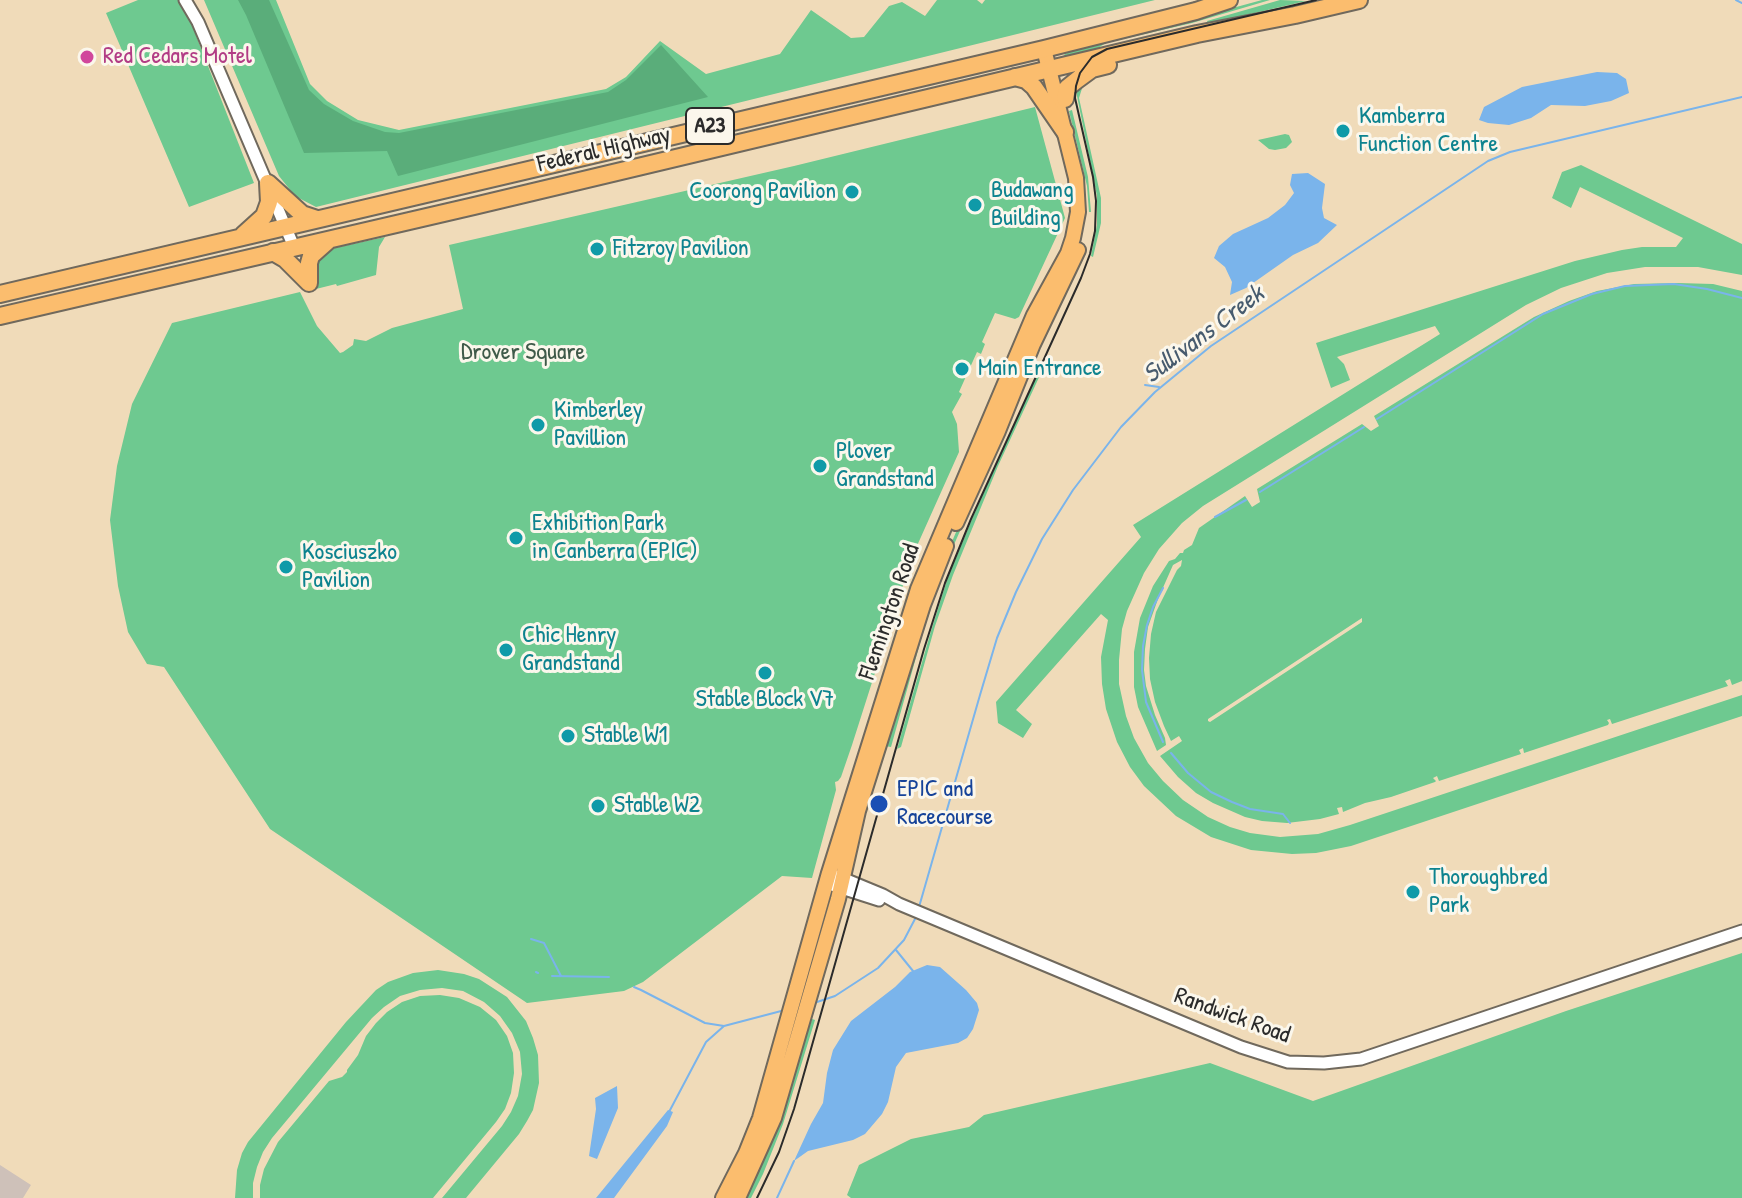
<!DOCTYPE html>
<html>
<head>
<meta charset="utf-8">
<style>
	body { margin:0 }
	canvas { display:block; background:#f0dbb9 }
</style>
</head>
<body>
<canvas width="1742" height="1198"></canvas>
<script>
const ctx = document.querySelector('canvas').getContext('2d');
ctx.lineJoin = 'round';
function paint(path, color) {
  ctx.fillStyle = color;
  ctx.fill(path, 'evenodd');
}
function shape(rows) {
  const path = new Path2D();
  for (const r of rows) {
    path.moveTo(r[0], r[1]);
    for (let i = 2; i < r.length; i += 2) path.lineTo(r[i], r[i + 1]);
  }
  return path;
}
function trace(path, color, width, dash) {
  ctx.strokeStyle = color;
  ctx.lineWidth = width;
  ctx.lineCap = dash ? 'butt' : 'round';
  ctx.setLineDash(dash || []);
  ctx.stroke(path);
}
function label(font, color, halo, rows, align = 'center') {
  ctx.font = font + ' "Patrick Hand",sans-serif';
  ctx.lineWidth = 6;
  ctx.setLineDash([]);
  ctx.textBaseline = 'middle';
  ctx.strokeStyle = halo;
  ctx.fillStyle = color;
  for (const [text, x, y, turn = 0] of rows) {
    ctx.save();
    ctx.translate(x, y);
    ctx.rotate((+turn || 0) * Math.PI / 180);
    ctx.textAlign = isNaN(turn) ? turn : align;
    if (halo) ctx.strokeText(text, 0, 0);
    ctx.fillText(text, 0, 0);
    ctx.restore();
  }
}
const industrial = shape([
	[0,1165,31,1185,23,1198,0,1198]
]);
const green = shape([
	[138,0,179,0,186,10,254,183,189,207,106,13],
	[204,0,276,0,310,84,327,101,358,120,399,130,606,89,626,77,660,41,706,74,780,54,811,10,851,38,864,37,889,6,902,2,925,16,937,0,977,0,982,4,985,0,1155,0,316,207,295,196,279,176],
	[1262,0,1270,0,1192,23,1106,43,1088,54,1059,61,1065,54,1077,49,1144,32,1214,10,1229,9],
	[1280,0,1306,1,1208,24,1207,21],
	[1084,82,1079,98,1101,198,1101,223,1093,257,1091,256,1097,225,1097,196,1076,91],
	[1035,107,1065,218,1019,317,1015,319,995,313,982,342,985,344,981,354,977,352,959,392,962,394,952,412,957,424,959,452,912,557,852,745,841,777,838,781,835,782,836,790,812,878,782,876,643,982,624,991,527,1003,270,829,164,667,147,664,128,632,118,586,110,520,117,466,132,404,172,323,300,292,317,326,340,353,343,352,353,345,354,339,366,341,392,328,463,309,449,245,794,166],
	[1072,110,1088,177,1091,212,1089,212,1087,186,1069,111],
	[1285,134,1289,135,1292,142,1286,148,1275,150,1269,149,1258,140],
	[1581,165,1742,244,1742,275,1698,267,1645,267,1607,273,1561,288,1526,305,1203,506,1182,523,1159,549,1144,573,1127,611,1122,629,1119,660,1119,684,1126,716,1134,738,1148,763,1163,781,1183,800,1208,817,1230,827,1250,833,1280,837,1318,834,1350,825,1742,695,1742,716,1351,846,1316,853,1292,854,1251,850,1211,837,1176,816,1144,786,1130,767,1117,742,1106,709,1102,684,1101,657,1108,620,1101,614,1016,710,1032,724,1023,738,998,723,996,702,1141,537,1133,525,1440,334,1435,326,1337,357,1344,364,1350,380,1331,388,1316,343,1575,261,1622,250,1642,247,1676,247,1683,238,1580,187,1571,208,1552,198,1562,172],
	[385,237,379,247,376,275,337,286,336,284,316,289,314,283,316,260,330,249],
	[1678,283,1713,284,1742,291,1742,681,1732,685,1730,679,1725,681,1728,686,1612,724,1610,719,1607,720,1609,723,1608,725,1524,753,1523,748,1519,750,1521,754,1439,781,1437,776,1433,778,1436,781,1435,782,1391,797,1365,803,1343,812,1342,807,1337,808,1339,814,1320,819,1287,823,1262,821,1245,817,1213,803,1196,793,1178,777,1160,756,1182,741,1179,736,1171,741,1164,726,1155,702,1150,679,1149,658,1151,634,1156,612,1177,570,1181,566,1182,560,1173,565,1158,599,1148,627,1145,649,1144,670,1146,686,1155,715,1165,738,1166,745,1157,751,1138,707,1134,687,1134,652,1140,618,1153,586,1169,561,1175,559,1180,553,1183,553,1184,550,1192,545,1199,528,1245,496,1252,507,1260,502,1257,489,1362,424,1371,431,1379,426,1374,416,1534,317,1569,301,1597,291,1634,284],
	[1362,618,1362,622,1210,722,1208,721,1208,719],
	[1039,370,1041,373,998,466,953,575,935,626,901,747,897,749,931,631,947,580,972,519],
	[986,472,945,565,922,636,891,747,885,746,945,558,965,511],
	[1742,953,1742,1198,851,1198,847,1195,859,1165,911,1139,969,1127,984,1115,1210,1063,1313,1101,1566,1011],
	[438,970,464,974,479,979,507,997,526,1021,533,1038,538,1055,539,1083,533,1110,527,1121,519,1134,466,1198,442,1198,502,1126,511,1112,518,1096,522,1074,520,1052,512,1033,500,1016,484,1002,463,991,442,988,420,990,400,996,384,1007,372,1018,272,1138,263,1152,257,1167,253,1183,253,1198,235,1198,237,1170,242,1153,248,1142,346,1022,376,990,388,982,413,973],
	[440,995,459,998,480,1007,496,1020,507,1036,513,1053,514,1073,511,1093,505,1109,496,1122,433,1198,260,1198,260,1185,264,1169,278,1142,329,1081,342,1077,347,1072,347,1070,358,1055,366,1036,376,1023,387,1012,402,1002,420,996],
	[812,1019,815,1020,783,1124,763,1174,751,1198,746,1198,776,1131]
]);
const forest = shape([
	[238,0,269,0,309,90,324,104,353,121,385,132,399,133,608,92,626,80,661,45,708,97,398,176,387,151,304,153,246,15]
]);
const water = shape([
	[1597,72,1617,73,1626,79,1629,93,1611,101,1585,106,1551,105,1531,118,1509,125,1488,123,1479,120,1484,107,1522,87],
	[1308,173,1325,184,1322,208,1324,218,1337,225,1318,243,1293,255,1246,288,1230,295,1232,282,1225,267,1214,258,1219,246,1233,234,1268,218,1285,205,1294,193,1290,185,1292,174],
	[927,965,940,967,966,990,977,1003,979,1010,973,1029,967,1038,958,1043,906,1053,896,1067,888,1102,882,1114,865,1134,853,1140,808,1151,794,1161,811,1124,823,1103,827,1073,833,1050,851,1021,895,987,910,972],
	[617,1086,618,1108,597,1159,589,1156,596,1109,595,1098],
	[668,1110,673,1112,667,1126,614,1198,596,1198]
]);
const stream = shape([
	[1736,0,1742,3],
	[1145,385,1159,387],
	[1377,419,1543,314,1592,294,1625,286,1674,284,1707,289,1742,298],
	[1260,492,1364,427],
	[1215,517,1246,500],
	[1163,742,1146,702,1142,670,1143,646,1147,625,1153,607,1163,588],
	[1171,753,1188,773,1211,792,1232,802,1250,809,1283,814,1290,823],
	[919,907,980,695,997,638,1016,592,1042,539,1073,490,1121,427,1155,392,1211,346,1488,161,1510,152,1742,97],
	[531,939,544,943,561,976],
	[896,950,913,971],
	[536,972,538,973],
	[552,976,609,977],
	[634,987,641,990,705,1023,724,1026],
	[814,1003,835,996,878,968,904,940,916,917],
	[669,1112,706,1042,724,1026,785,1010],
	[777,1198,794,1161]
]);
const minor = shape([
	[185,0,198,22,294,247],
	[837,876,883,895,899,904,1241,1047,1288,1062,1324,1063,1361,1059,1742,931],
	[826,883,879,900]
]);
const major = shape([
	[956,523,998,431,1033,344,1078,250],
	[723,1198,746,1153,760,1118,829,873,918,589,1034,315,1068,253,1073,238,1078,212,1076,178,1044,49],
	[738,1198,774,1118,838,899,858,811,923,605,946,546]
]);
const highway = shape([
	[1015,77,1026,80,1034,87,1065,132],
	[1065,99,1067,88,1077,80,1092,69,1108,65],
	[268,183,302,214,317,219],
	[243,235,264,216,269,202,268,183],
	[273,252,285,259,309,283],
	[309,283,309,263,311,256,329,240],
	[0,294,1044,49,1196,11,1229,0],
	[0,316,474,206,1197,34,1295,15,1359,0]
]);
const tram = shape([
	[757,1198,779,1152,794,1109,924,649,945,583,971,519,1081,278,1090,254,1095,231,1096,201,1093,177,1075,98,1076,86,1080,73,1092,57,1107,49,1316,0]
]);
const markers = [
	[87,57,8,"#d1479c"],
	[1343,131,8,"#0f9aa8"],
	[852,192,8,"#0f9aa8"],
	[975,205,8,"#0f9aa8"],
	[597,249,8,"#0f9aa8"],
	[962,369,8,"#0f9aa8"],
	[538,425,8,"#0f9aa8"],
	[820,466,8,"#0f9aa8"],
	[516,538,8,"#0f9aa8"],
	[286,567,8,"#0f9aa8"],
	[506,650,8,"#0f9aa8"],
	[765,673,8,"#0f9aa8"],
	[568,736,8,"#0f9aa8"],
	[879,804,10,"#1a4fb4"],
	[598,806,8,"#0f9aa8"],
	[1413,892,8,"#0f9aa8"]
];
const shields = [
	[710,126,48]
];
const shieldNames = [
	["A23",710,126]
];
const hotelNames = [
	["Red Cedars Motel",103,57]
];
const cultureNames = [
	["Kamberra",1359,117],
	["Function Centre",1359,145],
	["Budawang",991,191],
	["Building",991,219],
	["Coorong Pavilion",836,192,"right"],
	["Fitzroy Pavilion",613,249],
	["Main Entrance",978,369],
	["Kimberley",554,411],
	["Pavillion",554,439],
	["Plover",836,452],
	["Grandstand",836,480],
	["Exhibition Park",532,524],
	["in Canberra (EPIC)",532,552],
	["Kosciuszko",302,553],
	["Pavilion",302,581],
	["Chic Henry",522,636],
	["Grandstand",522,664],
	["Stable Block V7",765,700,"center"],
	["Stable W1",584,736],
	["Stable W2",614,806],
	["Thoroughbred",1429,878],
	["Park",1429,906]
];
const streetNames = [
	["Federal Highway",604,150,-13],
	["Flemington Road",890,612,-71],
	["Randwick Road",1232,1016,20]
];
const parkNames = [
	["Drover Square",523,353]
];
const transitNames = [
	["EPIC and",897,790],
	["Racecourse",897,818]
];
const waterNames = [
	["Sullivans Creek",1204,335,-37]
];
paint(industrial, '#cec1b9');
paint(green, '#6ec990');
paint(forest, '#5aad7a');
paint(water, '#7ab4eb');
trace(stream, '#7ab4eb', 2);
trace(minor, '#70695d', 15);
trace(major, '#70695d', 18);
trace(highway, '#70695d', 20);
trace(minor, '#fff', 11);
trace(major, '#fbbd6e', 14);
trace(highway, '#fbbd6e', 16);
trace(tram, '#2b2b2b', 2);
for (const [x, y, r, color] of markers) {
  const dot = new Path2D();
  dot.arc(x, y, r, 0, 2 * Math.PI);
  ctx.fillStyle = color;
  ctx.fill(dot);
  trace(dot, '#fbf7ec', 3);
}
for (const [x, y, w] of shields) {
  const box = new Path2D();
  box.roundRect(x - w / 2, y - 18, w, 36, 6);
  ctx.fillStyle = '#fbf7ec';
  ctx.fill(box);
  trace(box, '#2b2b2b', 2);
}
label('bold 22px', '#2b2b2b', null, shieldNames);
label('24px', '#b23c85', '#fbf7ec', hotelNames, 'left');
label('24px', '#0d838f', '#fbf7ec', cultureNames, 'left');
label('24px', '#2b2b2b', '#fbf7ec', streetNames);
label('24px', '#3f5a49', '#fbf7ec', parkNames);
label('24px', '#164399', '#fbf7ec', transitNames, 'left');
label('italic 26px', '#475b6e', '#fbf7ec', waterNames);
</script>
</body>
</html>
